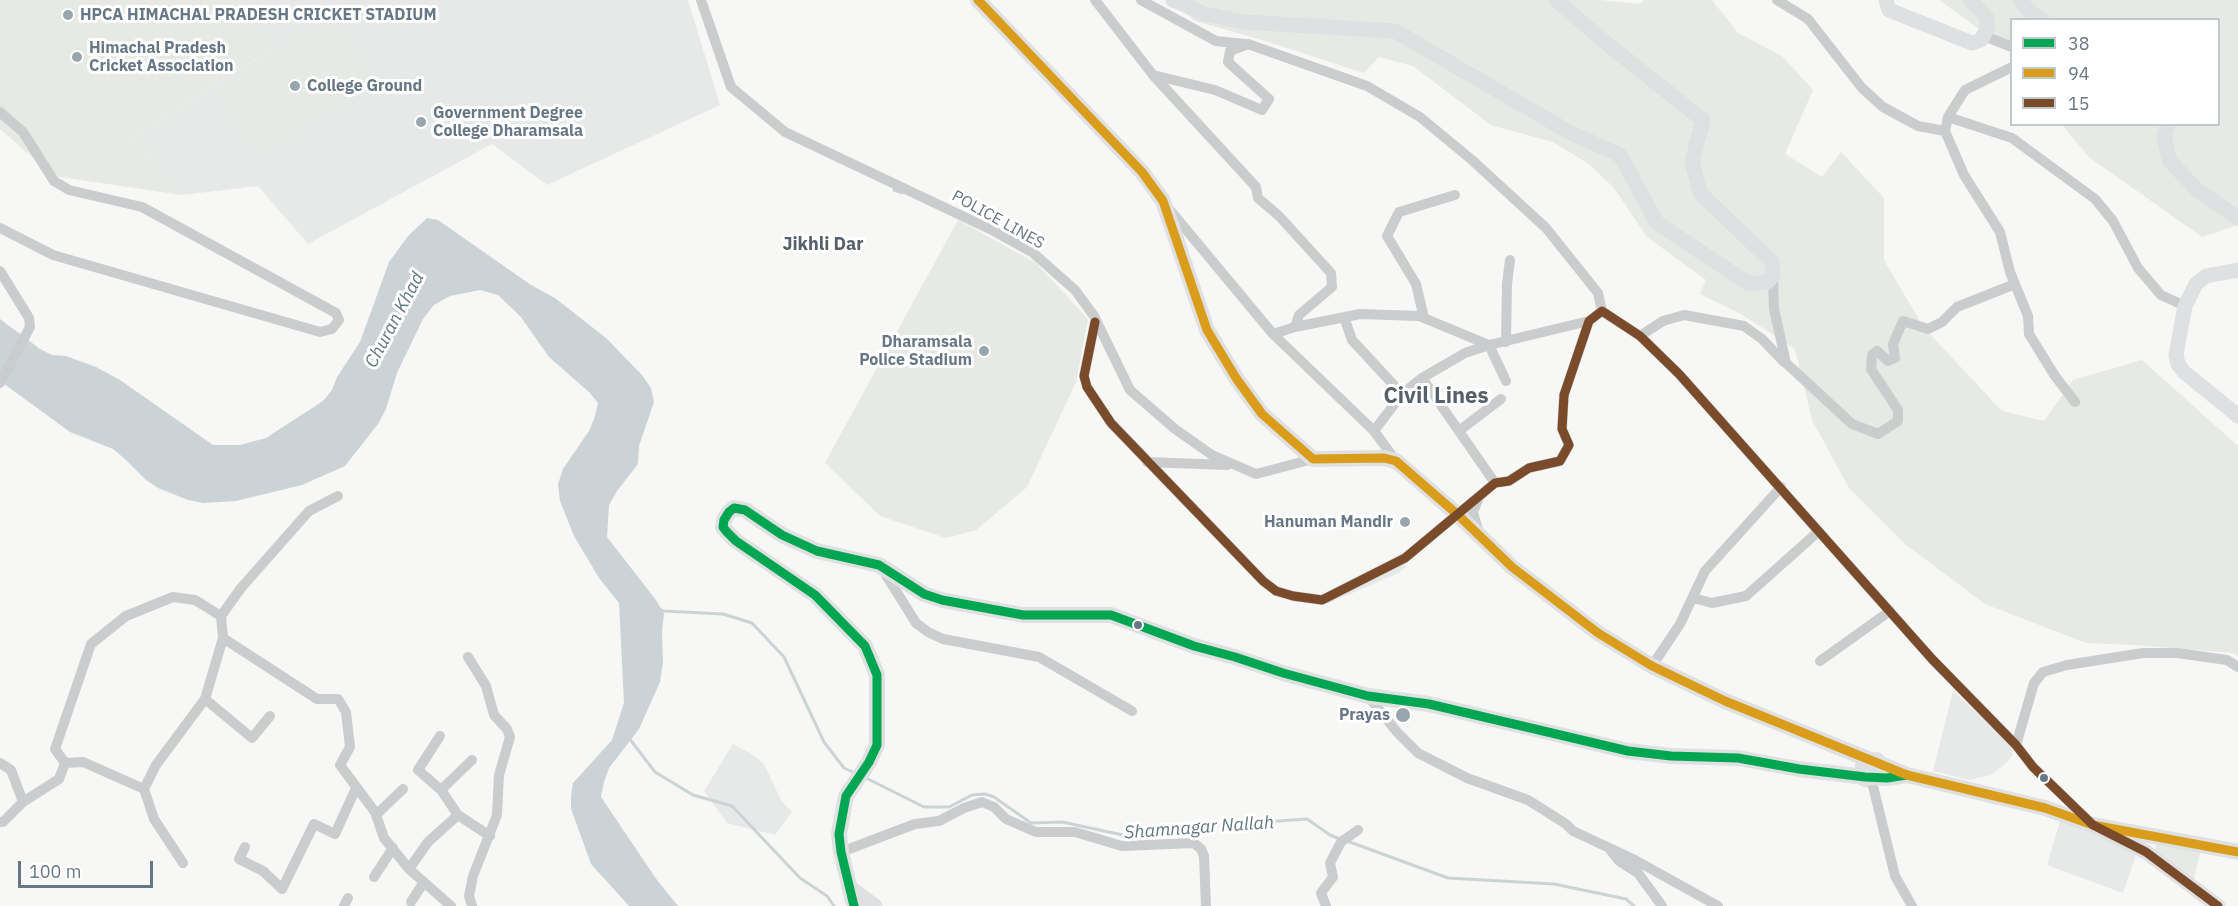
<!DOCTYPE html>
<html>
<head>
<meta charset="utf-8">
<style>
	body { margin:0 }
	#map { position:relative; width:2238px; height:906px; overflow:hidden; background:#f7f7f6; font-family:"IBM Plex Sans",sans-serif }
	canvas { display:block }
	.legend { position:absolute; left:2010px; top:18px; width:210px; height:108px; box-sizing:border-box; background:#fff; border:2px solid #c2c9ce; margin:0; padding:8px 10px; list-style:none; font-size:18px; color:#677785 }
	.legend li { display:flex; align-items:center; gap:12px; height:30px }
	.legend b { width:30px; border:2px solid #c2c9ce }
	.scale { position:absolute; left:18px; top:861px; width:135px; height:27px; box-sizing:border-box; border:3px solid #677785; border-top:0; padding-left:8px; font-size:18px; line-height:21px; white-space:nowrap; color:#677785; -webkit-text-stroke:4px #fff; paint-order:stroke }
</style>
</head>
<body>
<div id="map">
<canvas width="2238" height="906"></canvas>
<ul class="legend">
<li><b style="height:8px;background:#00a651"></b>38</li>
<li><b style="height:8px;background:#da9d1b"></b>94</li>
<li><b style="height:8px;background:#7a4b2a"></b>15</li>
</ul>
<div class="scale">100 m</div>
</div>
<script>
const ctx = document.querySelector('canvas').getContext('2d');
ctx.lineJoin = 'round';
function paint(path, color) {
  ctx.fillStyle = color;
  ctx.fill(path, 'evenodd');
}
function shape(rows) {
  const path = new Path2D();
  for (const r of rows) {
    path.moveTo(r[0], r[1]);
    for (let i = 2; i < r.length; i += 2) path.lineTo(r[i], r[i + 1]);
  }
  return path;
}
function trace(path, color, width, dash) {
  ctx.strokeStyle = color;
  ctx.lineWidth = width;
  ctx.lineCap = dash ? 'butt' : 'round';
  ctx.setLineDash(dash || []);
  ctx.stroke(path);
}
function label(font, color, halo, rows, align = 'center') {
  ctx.font = font + ' "IBM Plex Sans",sans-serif';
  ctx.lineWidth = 6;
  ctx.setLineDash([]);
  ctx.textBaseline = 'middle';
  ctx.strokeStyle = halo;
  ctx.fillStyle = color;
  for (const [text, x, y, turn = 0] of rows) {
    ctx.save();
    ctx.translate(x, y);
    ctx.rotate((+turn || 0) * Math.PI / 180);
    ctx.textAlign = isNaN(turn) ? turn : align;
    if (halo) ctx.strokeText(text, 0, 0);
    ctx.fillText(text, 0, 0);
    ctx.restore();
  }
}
const built = shape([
	[234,0,688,0,720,105,547,185,492,144,308,244,258,186,182,195,132,138,272,49],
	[1403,563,1407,566,1399,573,1329,603,1327,599],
	[1953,691,2011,744,2013,755,2005,764,1991,775,1969,780,1933,771],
	[733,744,750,753,764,764,781,800,792,812,775,835,727,823,704,791],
	[2061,818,2137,852,2123,893,2047,865]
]);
const green = shape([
	[0,0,234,0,273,48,132,138,182,195,54,176,0,129],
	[1170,0,1600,0,1640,4,1644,0,1712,0,1738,33,1782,56,1813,90,1785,154,1822,177,1841,152,1884,198,1884,260,1924,328,2002,411,2044,421,2073,380,2142,360,2238,446,2238,656,2233,653,2135,645,2086,643,1985,604,1905,544,1849,488,1812,420,1795,349,1741,314,1700,294,1706,280,1647,237,1614,188,1589,164,1553,142,1491,125,1413,66,1379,57,1364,73,1262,40,1195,21],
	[1939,0,2238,0,2238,225,2202,237,2089,157,2062,125,2218,124,2218,20,2012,20,2011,52],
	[330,16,373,80,259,155,217,91],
	[958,220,1036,263,1088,319,1076,382,1027,487,976,530,946,538,880,516,825,463],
	[2156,843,2200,853,2194,879,2155,852]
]);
const water = shape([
	[427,218,438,220,531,285,555,298,606,338,642,375,651,388,654,402,639,446,638,464,617,491,609,505,607,537,656,600,664,614,662,631,663,663,660,682,639,729,609,768,604,782,601,797,657,880,678,906,629,906,591,864,571,809,571,796,573,783,612,740,624,703,619,603,599,578,574,536,560,501,558,484,563,469,589,431,594,419,598,403,589,392,549,357,521,317,498,295,480,290,450,296,434,305,423,319,397,373,386,409,378,424,345,466,302,485,236,501,203,503,188,500,158,488,146,480,126,460,113,449,70,432,0,381,0,319,40,349,52,355,66,356,96,367,120,380,213,445,240,445,266,438,323,401,332,390,337,377,360,342,389,262,408,236]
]);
const stream = shape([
	[894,190,902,193],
	[658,608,663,611,723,614,752,623,784,657,824,742,844,768,855,773],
	[629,738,655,772,693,795,732,806,800,878,827,896,834,906],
	[864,777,924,807,949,807,972,795,985,794,994,797,1031,823,1062,822,1123,835,1192,827,1307,819,1330,835,1340,839],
	[1347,841,1448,878,1554,884,1626,899,1634,906]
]);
const street = shape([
	[701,0,731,87,785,132,994,231,1032,252,1075,290,1094,316,1130,390,1175,429,1212,455,1256,474,1313,459],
	[1095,0,1153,75,1215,90,1262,110,1269,99,1228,62,1230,51,1248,44,1367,86,1420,117,1472,160,1546,228,1598,293,1602,311],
	[1141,0,1216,41,1244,44],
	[1777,0,1808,19,1862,88,1883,107,1918,126,1945,131],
	[1984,36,2012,47],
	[2012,67,1965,90,1948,117,1945,131,1964,175,2000,232,2010,272,2028,316,2029,334,2055,376,2075,402],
	[1153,75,1256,187,1258,198,1279,216,1331,273,1332,287,1299,315,1295,327],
	[0,112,23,132,54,181,69,190,142,207,336,313,339,320,332,329,320,332,53,255,0,228],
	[1948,117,2012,138,2095,199,2113,221,2138,268,2149,281,2161,295,2185,306],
	[1169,209,1273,334,1374,431,1396,461],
	[0,271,29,318,30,327,0,383],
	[1773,276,1774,309,1786,363,1852,424,1878,434,1898,421,1898,410,1871,369,1872,355,1877,351,1888,361,1895,358,1893,344,1903,321,1928,329,1942,322,1957,307,2015,284],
	[1344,317,1352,340,1402,394],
	[1424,318,1416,284,1387,236,1399,212,1455,195],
	[1095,322,1084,376,1087,387,1111,423,1263,581,1276,591,1293,596,1322,600,1405,558,1495,483,1509,481,1529,468,1560,461,1569,445,1562,429,1564,395,1589,321,1602,311,1640,336,1679,374,1932,659,2016,745,2033,767,2088,820],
	[1273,334,1295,327,1360,314,1419,316,1489,345,1589,321],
	[1640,336,1663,321,1684,315,1744,326,1762,339,1784,362],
	[1506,342,1507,284,1510,260],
	[1422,378,1495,483],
	[1460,430,1501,399],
	[1374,431,1402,394,1422,378,1465,353,1489,345,1506,381],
	[1147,462,1227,465],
	[1478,500,1473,512,1479,533],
	[883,570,916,623,928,632,943,639,1039,657,1132,711],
	[1693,598,1712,603,1746,596,1819,531],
	[223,638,221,616,241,588,309,511,338,496],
	[468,657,486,686,494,715,507,729,510,737,499,775,497,815,473,876,469,896,472,906],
	[1820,661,1890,611],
	[1652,666,1680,624,1705,571,1781,487],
	[1368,696,1397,732,1418,753,1467,778,1528,800,1566,824,1573,831,1635,860,1718,906],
	[205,699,252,738,270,716],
	[440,736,418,770,441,790,458,815,490,836],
	[2016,745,2034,683,2043,672,2067,665,2143,653,2177,653,2227,660,2238,667],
	[0,763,11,770,23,802],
	[65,763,55,749,91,644,126,616,173,597,195,600,221,616],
	[1865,777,1873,786,1895,876,1912,906],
	[144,789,154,819,183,863],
	[441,790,472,760],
	[376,815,403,789],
	[0,822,3,822,23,802,59,779,65,763,83,762,144,789,156,765,205,699,223,638,317,699,338,699,346,712,350,747,340,765,375,812,384,838,409,869,451,906],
	[245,847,239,859,263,871,282,889,314,824,335,834,356,788],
	[1611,851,1619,861,1638,873,1662,906],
	[841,852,915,824,939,821,964,808,982,802,994,807,1006,819,1036,832,1075,832,1122,846,1194,843,1201,849,1204,856,1206,906],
	[409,869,428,842,458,815],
	[374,877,393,848],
	[411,902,424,882],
	[344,906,348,898],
	[1326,906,1321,893,1333,877,1330,863,1341,842,1358,830]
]);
const secondary = shape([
	[1173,0,1205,14,1243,22,1395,31,1569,132,1620,155,1657,223,1749,284,1767,282,1773,276,1772,262,1700,193,1692,162,1703,120,1611,47,1556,0],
	[1886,0,1889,10,1972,43,1981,40,1988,27,1986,16,1970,0],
	[2020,0,2030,12,2042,20],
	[2168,124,2164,136,2169,160,2197,190,2238,218],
	[2238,270,2206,276,2196,284,2185,306,2176,355,2178,364,2184,372,2238,416],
	[2098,828,2146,852,2218,906],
	[852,889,875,906]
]);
const primary = shape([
	[978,0,1142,172,1163,201,1207,330,1236,378,1262,414,1313,459,1384,458,1396,461,1458,515,1512,567,1598,633,1652,666,1725,701,1907,775,2045,808,2093,825,2238,852],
	[854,906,841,852,839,834,846,796,869,762,877,745,877,675,865,646,815,595,736,541,726,531,723,527,724,520,729,512,734,508,745,510,782,535,817,551,879,565,924,594,942,600,1023,615,1111,615,1194,646,1235,657,1283,673,1368,696,1429,704,1628,751,1671,756,1738,758,1799,769,1865,777,1887,778,1907,775]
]);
const highway = shape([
	[1865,777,1865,766,1876,762]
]);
const bus1 = shape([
	[854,906,841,852,839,834,846,796,869,762,877,745,877,675,865,646,815,595,736,541,726,531,723,527,724,520,729,512,734,508,745,510,782,535,817,551,879,565,924,594,942,600,1023,615,1111,615,1194,646,1235,657,1283,673,1368,696,1429,704,1628,751,1671,756,1738,758,1799,769,1865,777,1887,778,1907,775]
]);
const bus2 = shape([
	[978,0,1142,172,1163,201,1207,330,1236,378,1262,414,1313,459,1384,458,1396,461,1458,515,1512,567,1598,633,1652,666,1725,701,1907,775,2045,808,2093,825,2238,852]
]);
const bus3 = shape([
	[1095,322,1084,376,1087,387,1111,423,1263,581,1276,591,1293,596,1322,600,1405,558,1495,483,1509,481,1529,468,1560,461,1569,445,1562,429,1564,395,1589,321,1602,311,1640,336,1679,374,1932,659,2016,745,2033,767,2093,825,2146,852,2218,906]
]);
const markers = [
	[68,15,6,"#99a4ad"],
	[77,57,6,"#99a4ad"],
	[295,86,6,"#99a4ad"],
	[421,122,6,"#99a4ad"],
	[984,351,6,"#99a4ad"],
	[1405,522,6,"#99a4ad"],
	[1138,625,5,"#677785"],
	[1403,715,8,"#99a4ad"],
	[2044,778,5,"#677785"]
];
const poiNames = [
	["HPCA HIMACHAL PRADESH CRICKET STADIUM",80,15],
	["Himachal Pradesh",89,48],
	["Cricket Association",89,66],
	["College Ground",307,86],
	["Government Degree",433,113],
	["College Dharamsala",433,131],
	["Dharamsala",972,342,"right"],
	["Police Stadium",972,360,"right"],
	["Hanuman Mandir",1393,522,"right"],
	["Prayas",1390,715,"right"]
];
const streetNames = [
	["POLICE LINES",998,220,29]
];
const neighbourhoodNames = [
	["Jikhli Dar",823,245]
];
const waterNames = [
	["Churan Khad",395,320,-62],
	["Shamnagar Nallah",1199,828,-4]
];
const districtNames = [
	["Civil Lines",1436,397]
];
paint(built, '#e7e8e8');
paint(green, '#e6e9e4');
paint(water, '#ccd3d6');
trace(stream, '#ccd3d6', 3);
trace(street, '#cbcccd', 10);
trace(secondary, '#dfe0e1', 15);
trace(primary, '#dfe0e1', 16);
trace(highway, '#dfe0e1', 20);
trace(bus1, '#00a651', 9);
trace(bus2, '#da9d1b', 9);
trace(bus3, '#7a4b2a', 9);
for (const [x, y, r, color] of markers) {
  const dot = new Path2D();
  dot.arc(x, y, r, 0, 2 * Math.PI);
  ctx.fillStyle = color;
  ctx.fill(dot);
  trace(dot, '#fff', 2);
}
label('bold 16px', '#677785', '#fff', poiNames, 'left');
label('16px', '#677785', '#fff', streetNames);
label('bold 18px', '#55606a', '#fff', neighbourhoodNames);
label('italic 18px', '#637881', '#fff', waterNames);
label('bold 22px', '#55606a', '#fff', districtNames);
</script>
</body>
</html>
